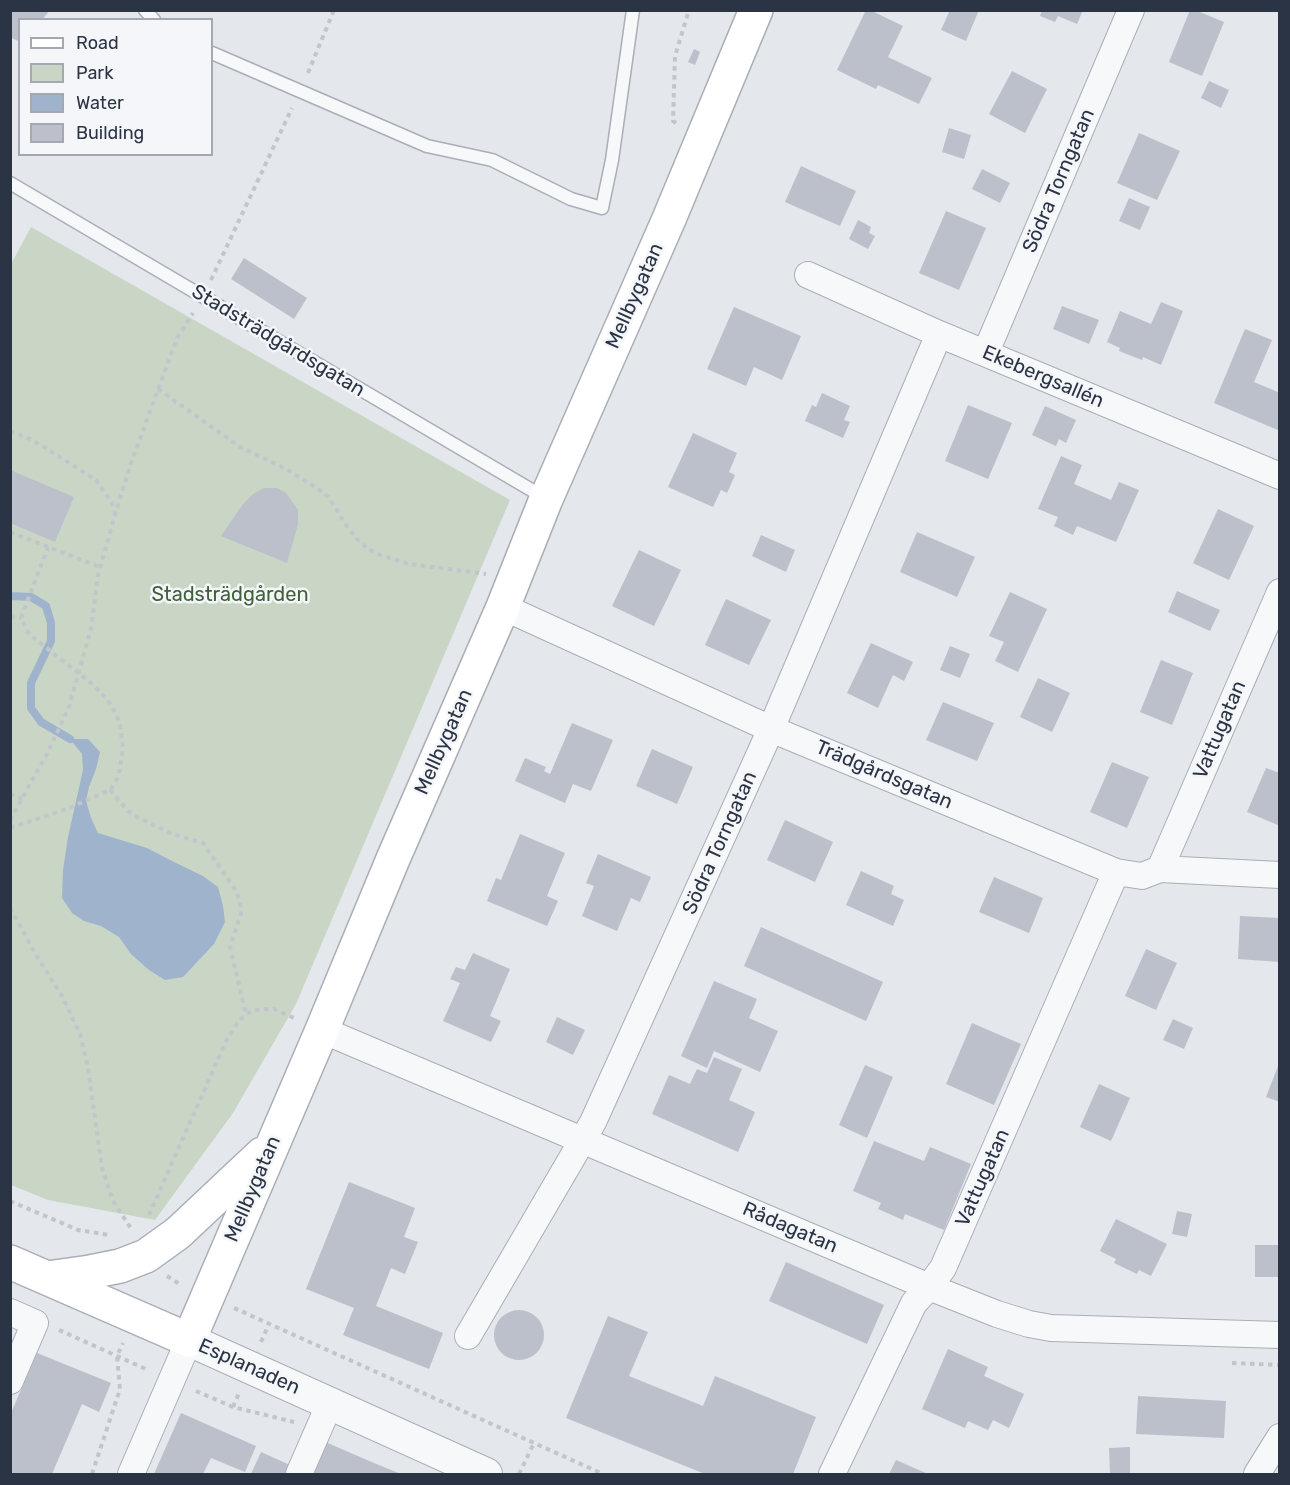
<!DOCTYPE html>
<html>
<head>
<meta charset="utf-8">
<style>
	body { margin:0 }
	#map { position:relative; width:1290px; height:1485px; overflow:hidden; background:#e4e7ec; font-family:Rubik,sans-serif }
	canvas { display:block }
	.frame { position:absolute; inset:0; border:12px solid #2b3445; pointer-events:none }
	.legend { position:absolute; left:18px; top:18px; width:195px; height:138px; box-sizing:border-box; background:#f4f6f9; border:2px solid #a4a8b1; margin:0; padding:8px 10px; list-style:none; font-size:18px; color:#2b3445 }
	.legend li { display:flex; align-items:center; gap:12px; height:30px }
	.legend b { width:30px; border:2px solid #a4a8b1 }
</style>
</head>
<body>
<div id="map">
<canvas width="1290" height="1485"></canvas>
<div class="frame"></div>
<ul class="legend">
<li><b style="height:8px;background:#fff"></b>Road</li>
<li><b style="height:16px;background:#c9d6c5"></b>Park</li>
<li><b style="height:16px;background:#9fb4cc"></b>Water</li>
<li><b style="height:16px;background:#bbc0ca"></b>Building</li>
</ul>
</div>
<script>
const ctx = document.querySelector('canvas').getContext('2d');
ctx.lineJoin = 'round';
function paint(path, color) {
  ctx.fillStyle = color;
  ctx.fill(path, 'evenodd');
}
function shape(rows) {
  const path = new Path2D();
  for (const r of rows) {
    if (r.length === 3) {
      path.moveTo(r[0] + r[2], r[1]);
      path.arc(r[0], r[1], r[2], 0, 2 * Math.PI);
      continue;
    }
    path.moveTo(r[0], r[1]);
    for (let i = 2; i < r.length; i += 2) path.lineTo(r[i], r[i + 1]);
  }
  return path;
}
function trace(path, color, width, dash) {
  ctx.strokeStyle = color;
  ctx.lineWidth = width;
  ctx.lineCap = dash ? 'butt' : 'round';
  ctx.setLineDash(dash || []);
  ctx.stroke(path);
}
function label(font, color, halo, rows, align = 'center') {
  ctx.font = font + ' Rubik,sans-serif';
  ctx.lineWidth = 5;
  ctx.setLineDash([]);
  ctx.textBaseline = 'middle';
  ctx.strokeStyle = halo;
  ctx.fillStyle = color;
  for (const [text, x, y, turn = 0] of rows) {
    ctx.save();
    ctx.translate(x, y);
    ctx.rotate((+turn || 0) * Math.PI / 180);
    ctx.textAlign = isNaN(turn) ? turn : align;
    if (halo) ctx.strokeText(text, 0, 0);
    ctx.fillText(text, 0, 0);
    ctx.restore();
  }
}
const green = shape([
	[31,227,510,500,296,1004,233,1113,155,1220,48,1200,11,1185,10,266]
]);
const water = shape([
	[70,739,88,739,100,752,96,769,89,787,86,801,91,818,98,833,147,848,174,862,203,876,218,887,223,906,225,922,214,944,183,977,165,980,149,970,131,954,119,937,101,926,84,921,72,913,62,898,63,870,68,837,83,770,82,754]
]);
const stream = shape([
	[10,596,31,597,46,606,51,623,51,641,31,683,31,708,41,722,70,739]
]);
const building = shape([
	[10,10,50,10,42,20,20,20,20,39,18,41,10,37],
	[866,10,870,10,903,26,888,57,932,78,919,104,878,85,876,89,837,70],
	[950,10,979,10,966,41,941,30],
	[1042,10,1083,10,1077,24,1058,16,1055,22,1040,16],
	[1190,10,1195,10,1224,22,1202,76,1169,62],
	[694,49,700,52,695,65,688,62],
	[1012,71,1047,89,1025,133,989,114],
	[1209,81,1229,90,1221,108,1201,98],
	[949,128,971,135,964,159,942,152],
	[1139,133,1180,151,1157,200,1117,183],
	[801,166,856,191,840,226,785,202],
	[982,169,1010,183,1000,203,972,189],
	[1129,198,1150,207,1140,230,1119,221],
	[946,211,986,228,959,290,919,273],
	[858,220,871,227,869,233,875,236,868,249,849,239],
	[244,258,307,298,294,319,231,279],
	[1161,302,1183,311,1161,365,1143,357,1142,360,1119,351,1120,348,1107,342,1120,311,1151,324],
	[1062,306,1099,320,1089,344,1053,329],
	[734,307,801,336,782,380,754,367,746,386,707,369],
	[1245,329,1272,340,1254,382,1280,393,1280,431,1214,403],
	[822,393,850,406,844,420,850,422,843,438,805,421,812,405,816,407],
	[968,405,1012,423,988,479,945,461],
	[1045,406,1076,420,1066,443,1059,439,1056,446,1032,435],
	[693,433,737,453,729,472,735,475,727,493,721,490,713,507,668,487],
	[1061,456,1082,465,1074,484,1111,500,1119,482,1139,490,1116,542,1077,526,1073,535,1054,526,1058,517,1038,509],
	[10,470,74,497,55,542,10,523],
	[264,488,277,488,286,493,298,510,298,524,287,563,221,536,243,504,253,494],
	[1218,509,1254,526,1229,580,1193,563],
	[917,532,975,557,957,597,900,572],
	[761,535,795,550,786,572,752,556],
	[639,550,681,570,654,626,612,606],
	[1177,591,1220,610,1210,631,1168,612],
	[1010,592,1047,609,1018,672,995,661,1004,642,989,636],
	[726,599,771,620,749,665,705,645],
	[871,643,913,662,904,681,893,675,878,708,847,693],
	[950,646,970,654,960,678,940,670],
	[1161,660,1193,673,1172,725,1140,712],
	[1038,678,1070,693,1052,732,1020,717],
	[943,702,994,723,977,761,926,740],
	[572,723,613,740,591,791,573,784,565,803,515,781,525,758,546,767,544,771,550,774],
	[652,749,693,767,677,804,636,786],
	[1112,762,1149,777,1127,828,1090,812],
	[1266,768,1280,773,1280,826,1247,812],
	[785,820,833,842,815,882,767,860],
	[520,834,565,853,547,896,558,901,547,926,487,901,496,878,501,880],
	[598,854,651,877,640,902,631,898,617,931,582,916,594,886,586,883],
	[861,871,894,886,891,894,904,900,893,926,846,905],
	[994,877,1043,898,1029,933,979,912],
	[1240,916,1280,918,1280,962,1238,959],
	[761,927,883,982,866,1021,744,966],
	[1146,949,1177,963,1156,1010,1125,996],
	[473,953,510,969,490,1016,501,1021,491,1042,443,1021,460,983,450,979,456,967,465,970],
	[714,981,757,999,749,1018,778,1031,760,1072,714,1051,707,1068,681,1056],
	[557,1017,585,1030,573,1055,546,1042],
	[1173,1019,1193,1028,1184,1049,1163,1040],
	[972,1023,1021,1044,994,1105,946,1084],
	[714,1057,742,1069,729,1100,755,1112,738,1152,652,1114,669,1075,690,1084,697,1069,707,1073],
	[1280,1061,1280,1102,1266,1097],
	[865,1065,893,1077,867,1138,839,1125],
	[1099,1084,1130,1098,1111,1141,1080,1127],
	[874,1141,924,1161,930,1147,971,1164,944,1230,905,1214,903,1220,878,1209,881,1203,853,1191],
	[349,1182,415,1208,404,1237,418,1242,405,1274,391,1268,376,1306,443,1333,429,1369,343,1335,354,1308,306,1289],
	[1177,1211,1192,1214,1187,1237,1172,1234],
	[1116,1219,1167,1244,1151,1276,1139,1270,1137,1274,1114,1263,1116,1259,1100,1251],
	[1255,1245,1280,1245,1280,1277,1255,1277],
	[786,1262,884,1305,867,1344,769,1301],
	[519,1335,25],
	[608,1316,648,1332,629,1376,703,1406,715,1376,816,1417,793,1474,705,1474,566,1418],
	[948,1349,988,1367,984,1376,1024,1394,1009,1428,993,1420,988,1430,968,1421,965,1428,922,1409],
	[37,1353,111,1383,99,1412,82,1404,52,1474,10,1474,10,1415],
	[1138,1396,1226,1401,1224,1438,1136,1434],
	[181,1413,256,1446,245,1472,211,1458,203,1474,154,1474],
	[323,1441,374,1463,401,1474,309,1474],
	[1130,1447,1130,1474,1110,1474,1109,1448],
	[261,1452,290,1465,286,1474,251,1474],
	[896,1460,928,1474,889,1474]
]);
const path = shape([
	[308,73,334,10],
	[676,123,673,121,675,56,689,10],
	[211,280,292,108],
	[158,389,240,447,286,469,323,492,329,498,346,525,358,540,367,548,377,554,409,564,486,574],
	[10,431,30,439,44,447,96,480,112,503,115,514],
	[10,532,100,567],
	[10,617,21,618],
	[21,618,48,547],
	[110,790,128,811,137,817,175,835,203,843,236,891,240,902,241,913,230,947,246,1014],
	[10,794,22,799],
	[10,820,47,754,69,707,91,629,98,575,117,508,131,463,177,338,193,313],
	[10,828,67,809,110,790,116,781,119,774,123,748,120,725,117,716,108,700,91,683,29,634,21,618],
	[10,908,36,955,62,996,80,1034,88,1068,102,1168,113,1201,132,1230],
	[10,1201,78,1230,109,1235],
	[149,1215,226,1041,238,1022,246,1014,255,1010,264,1009,274,1009,294,1018],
	[167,1276,181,1285],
	[234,1308,603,1474],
	[59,1330,148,1370],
	[261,1342,269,1324],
	[1232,1363,1280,1365],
	[196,1391,233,1407,294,1422],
	[233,1407,239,1393],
	[92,1474,120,1389,117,1356,123,1343],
	[519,1474,534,1443]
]);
const service = shape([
	[145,10,154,20],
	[212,53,427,146,492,160,571,199,602,208,612,160,633,10],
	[10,183,545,498]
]);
const minor = shape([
	[808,275,939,334,1280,476],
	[986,352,1131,10],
	[503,607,771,729,1116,872,1142,876,1160,869,1280,875],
	[1160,869,1280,592],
	[322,1030,929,1287,997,1314,1029,1324,1051,1328,1280,1335],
	[10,1312,35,1323,10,1381],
	[468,1336,593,1122,771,729,939,334],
	[131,1474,189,1340],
	[299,1474,330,1403],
	[832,1474,914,1303,929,1287,943,1268,1116,872],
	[1257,1474,1280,1437]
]);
const tertiary = shape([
	[189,1340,486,1474]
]);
const secondary = shape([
	[10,1262,189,1340,322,1030,393,859,503,607,546,499,669,219,756,10],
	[47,1278,90,1272,120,1266,146,1256,178,1233,262,1154]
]);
const streetNames = [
	["Södra Torngatan",1059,181,-67],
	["Mellbygatan",635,296,-66],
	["Stadsträdgårdsgatan",278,341,31],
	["Ekebergsallén",1043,377,23],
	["Vattugatan",1220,730,-67],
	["Mellbygatan",444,742,-66],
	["Trädgårdsgatan",884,775,23],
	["Södra Torngatan",720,843,-66],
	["Vattugatan",983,1178,-66],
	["Mellbygatan",253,1189,-67],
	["Rådagatan",790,1228,23],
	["Esplanaden",249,1367,24]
];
const parkNames = [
	["Stadsträdgården",230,595]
];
paint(green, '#c9d6c5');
paint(water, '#9fb4cc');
trace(stream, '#9fb4cc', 8);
paint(building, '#bbc0ca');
trace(service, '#a9aeb7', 15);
trace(minor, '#a9aeb7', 28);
trace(tertiary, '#a9aeb7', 34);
trace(secondary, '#a9aeb7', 36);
trace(path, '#c2c5cb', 4, [4.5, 4.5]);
trace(service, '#f7f8fa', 12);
trace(minor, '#f7f8fa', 26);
trace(tertiary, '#f7f8fa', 32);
trace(secondary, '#fff', 33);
label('20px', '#2b3445', '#f4f6f9', streetNames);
label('20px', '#3f6138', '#f4f6f9', parkNames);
</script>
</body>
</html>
